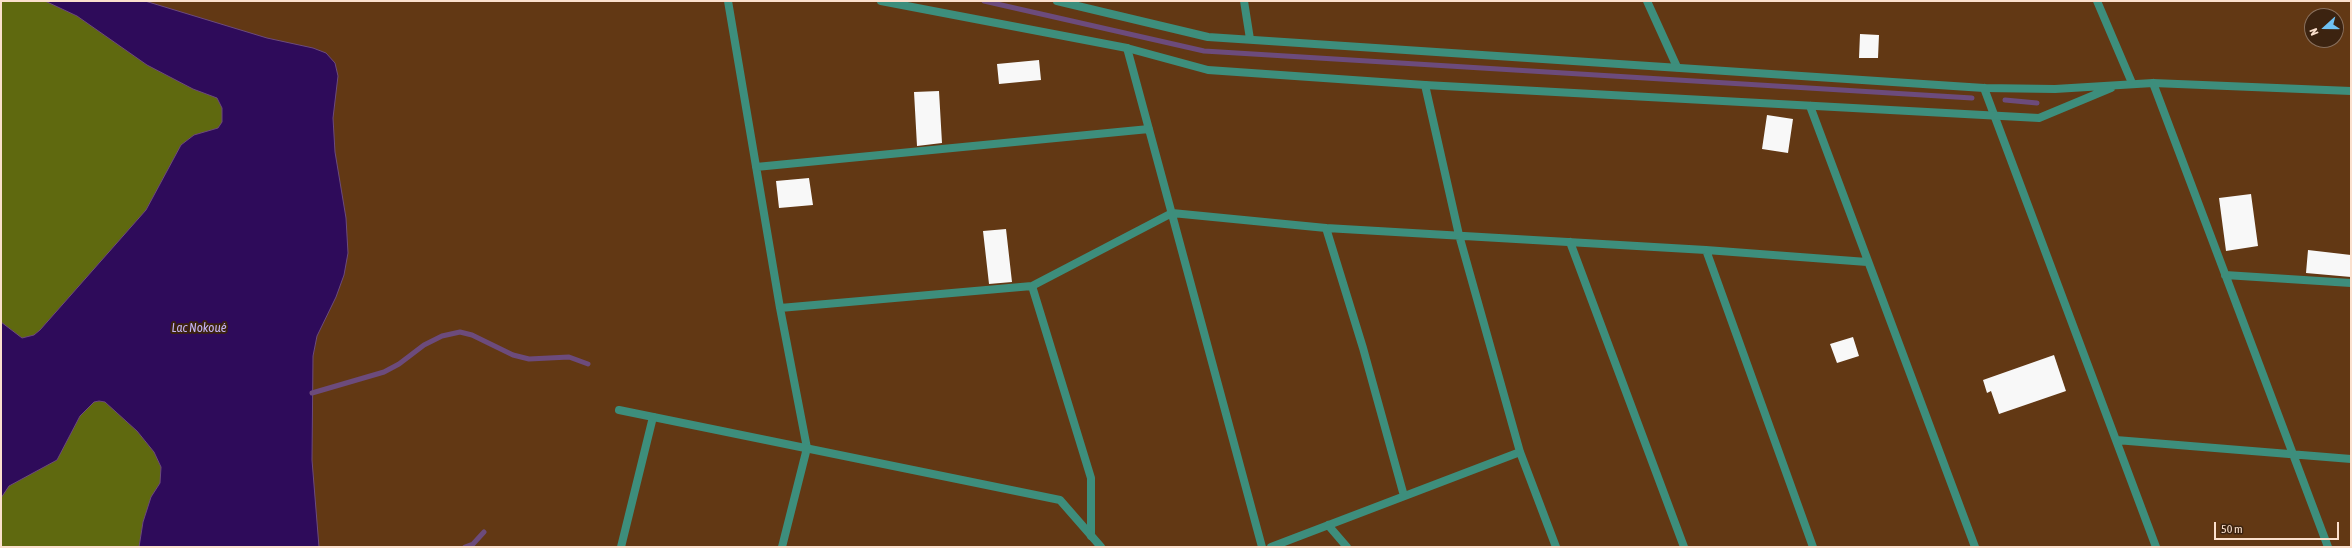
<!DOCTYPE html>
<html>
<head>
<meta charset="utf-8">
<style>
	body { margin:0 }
	#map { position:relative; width:2352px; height:548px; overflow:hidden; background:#623814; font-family:"Asap Condensed",sans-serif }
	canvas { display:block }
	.frame { position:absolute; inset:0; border:2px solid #fbe0cd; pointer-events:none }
	.north { position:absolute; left:2304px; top:8px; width:40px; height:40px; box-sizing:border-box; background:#3c2310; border:1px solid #886f5c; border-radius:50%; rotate:249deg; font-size:11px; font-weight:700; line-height:16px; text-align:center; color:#fbe0cd }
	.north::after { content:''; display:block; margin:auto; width:14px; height:18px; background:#6fc2f4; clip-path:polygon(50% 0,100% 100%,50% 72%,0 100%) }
	.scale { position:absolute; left:2214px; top:522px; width:125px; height:18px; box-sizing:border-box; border:2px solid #fbe0cd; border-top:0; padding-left:5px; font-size:12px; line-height:14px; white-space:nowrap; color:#fbe0cd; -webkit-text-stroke:3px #3c2310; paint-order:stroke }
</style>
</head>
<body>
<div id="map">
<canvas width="2352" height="548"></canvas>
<div class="frame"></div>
<div class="north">N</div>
<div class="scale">50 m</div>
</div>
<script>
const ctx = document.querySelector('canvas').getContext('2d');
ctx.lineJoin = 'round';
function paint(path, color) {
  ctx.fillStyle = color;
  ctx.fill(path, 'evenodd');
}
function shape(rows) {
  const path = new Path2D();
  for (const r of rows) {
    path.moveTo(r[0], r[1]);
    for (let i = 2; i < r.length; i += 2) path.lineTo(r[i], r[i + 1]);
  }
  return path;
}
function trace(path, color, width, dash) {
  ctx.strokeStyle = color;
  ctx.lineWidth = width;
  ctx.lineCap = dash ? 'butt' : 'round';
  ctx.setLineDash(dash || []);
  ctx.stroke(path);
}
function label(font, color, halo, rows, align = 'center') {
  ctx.font = font + ' "Asap Condensed",sans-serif';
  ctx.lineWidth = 4;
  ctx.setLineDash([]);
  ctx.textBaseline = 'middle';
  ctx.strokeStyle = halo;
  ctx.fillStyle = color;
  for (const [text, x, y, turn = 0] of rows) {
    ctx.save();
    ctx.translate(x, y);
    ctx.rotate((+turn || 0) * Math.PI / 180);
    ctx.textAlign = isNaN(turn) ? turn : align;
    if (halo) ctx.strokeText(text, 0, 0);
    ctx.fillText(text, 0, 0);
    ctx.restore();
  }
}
const green = shape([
	[1,1,45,1,77,16,147,65,193,89,217,98,222,108,222,122,218,128,194,135,181,145,146,210,40,330,34,335,22,338,1,322],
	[99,401,105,402,137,431,154,452,161,467,160,483,151,497,143,522,139,547,1,547,1,498,9,486,57,460,80,416,94,402]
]);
const water = shape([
	[45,1,145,1,267,38,313,48,326,53,335,63,338,76,333,118,335,152,346,218,348,253,344,275,336,297,317,336,313,356,312,460,319,547,139,547,143,522,151,497,160,483,161,467,154,452,137,431,105,402,99,401,94,402,80,416,57,460,9,486,1,498,1,322,22,338,34,335,40,330,146,210,181,145,194,135,218,128,222,122,222,108,217,98,193,89,147,65,77,16,45,1]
]);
const stream = shape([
	[984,1,1204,51,1972,98],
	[2005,100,2037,103],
	[312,393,384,372,399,364,424,345,442,336,460,332,472,335,513,355,529,359,569,357,588,364],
	[465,547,473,544,484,532]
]);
const building = shape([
	[1860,34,1879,35,1878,58,1859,58],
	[1039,60,1041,80,999,84,997,64],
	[939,91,942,143,917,146,914,92],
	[1767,115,1793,119,1788,153,1762,149],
	[809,178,813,205,779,208,776,181],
	[2251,194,2258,246,2226,251,2219,198],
	[1006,229,1012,282,989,284,983,231],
	[2308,250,2351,255,2351,277,2306,273],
	[1853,337,1859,356,1837,363,1830,344],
	[2054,355,2066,391,1999,414,1991,391,1987,393,1983,380]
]);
const minor = shape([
	[728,1,780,308,807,448,782,547],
	[1647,1,1677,67],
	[2097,1,2132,83],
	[1127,48,1262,547],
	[2153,83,2328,547],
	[1425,85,1459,235,1520,452,1556,547],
	[1984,88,2156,547],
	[1810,106,1975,547],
	[756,167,1149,129],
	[1326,228,1363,348,1404,496],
	[1570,242,1684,547],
	[1706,250,1813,547],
	[2225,275,2351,283],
	[1032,286,1091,478,1091,536],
	[780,308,1032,286,1172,213,1326,228,1706,250,1867,262],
	[2116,440,2351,459],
	[1328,525,1347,547],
	[621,547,653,417],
	[1271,547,1520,452]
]);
const tertiary = shape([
	[881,1,1127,48,1208,70,1425,85,2039,118,2111,88],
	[1057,1,1208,37,1984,88,2055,89,2153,83,2351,91],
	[1244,1,1250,39],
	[619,410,1060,500,1101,547]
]);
const waterNames = [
	["Lac Nokoué",199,328]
];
paint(green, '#5f690f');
paint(water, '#2e0b5a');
trace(water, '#6c4b7c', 1);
trace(stream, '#6c4b7c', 5);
paint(building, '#f8f8f8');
trace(minor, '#3d8e7c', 8);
trace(tertiary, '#3d8e7c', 8);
label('italic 13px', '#c5b3f5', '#3c2310', waterNames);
</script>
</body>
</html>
